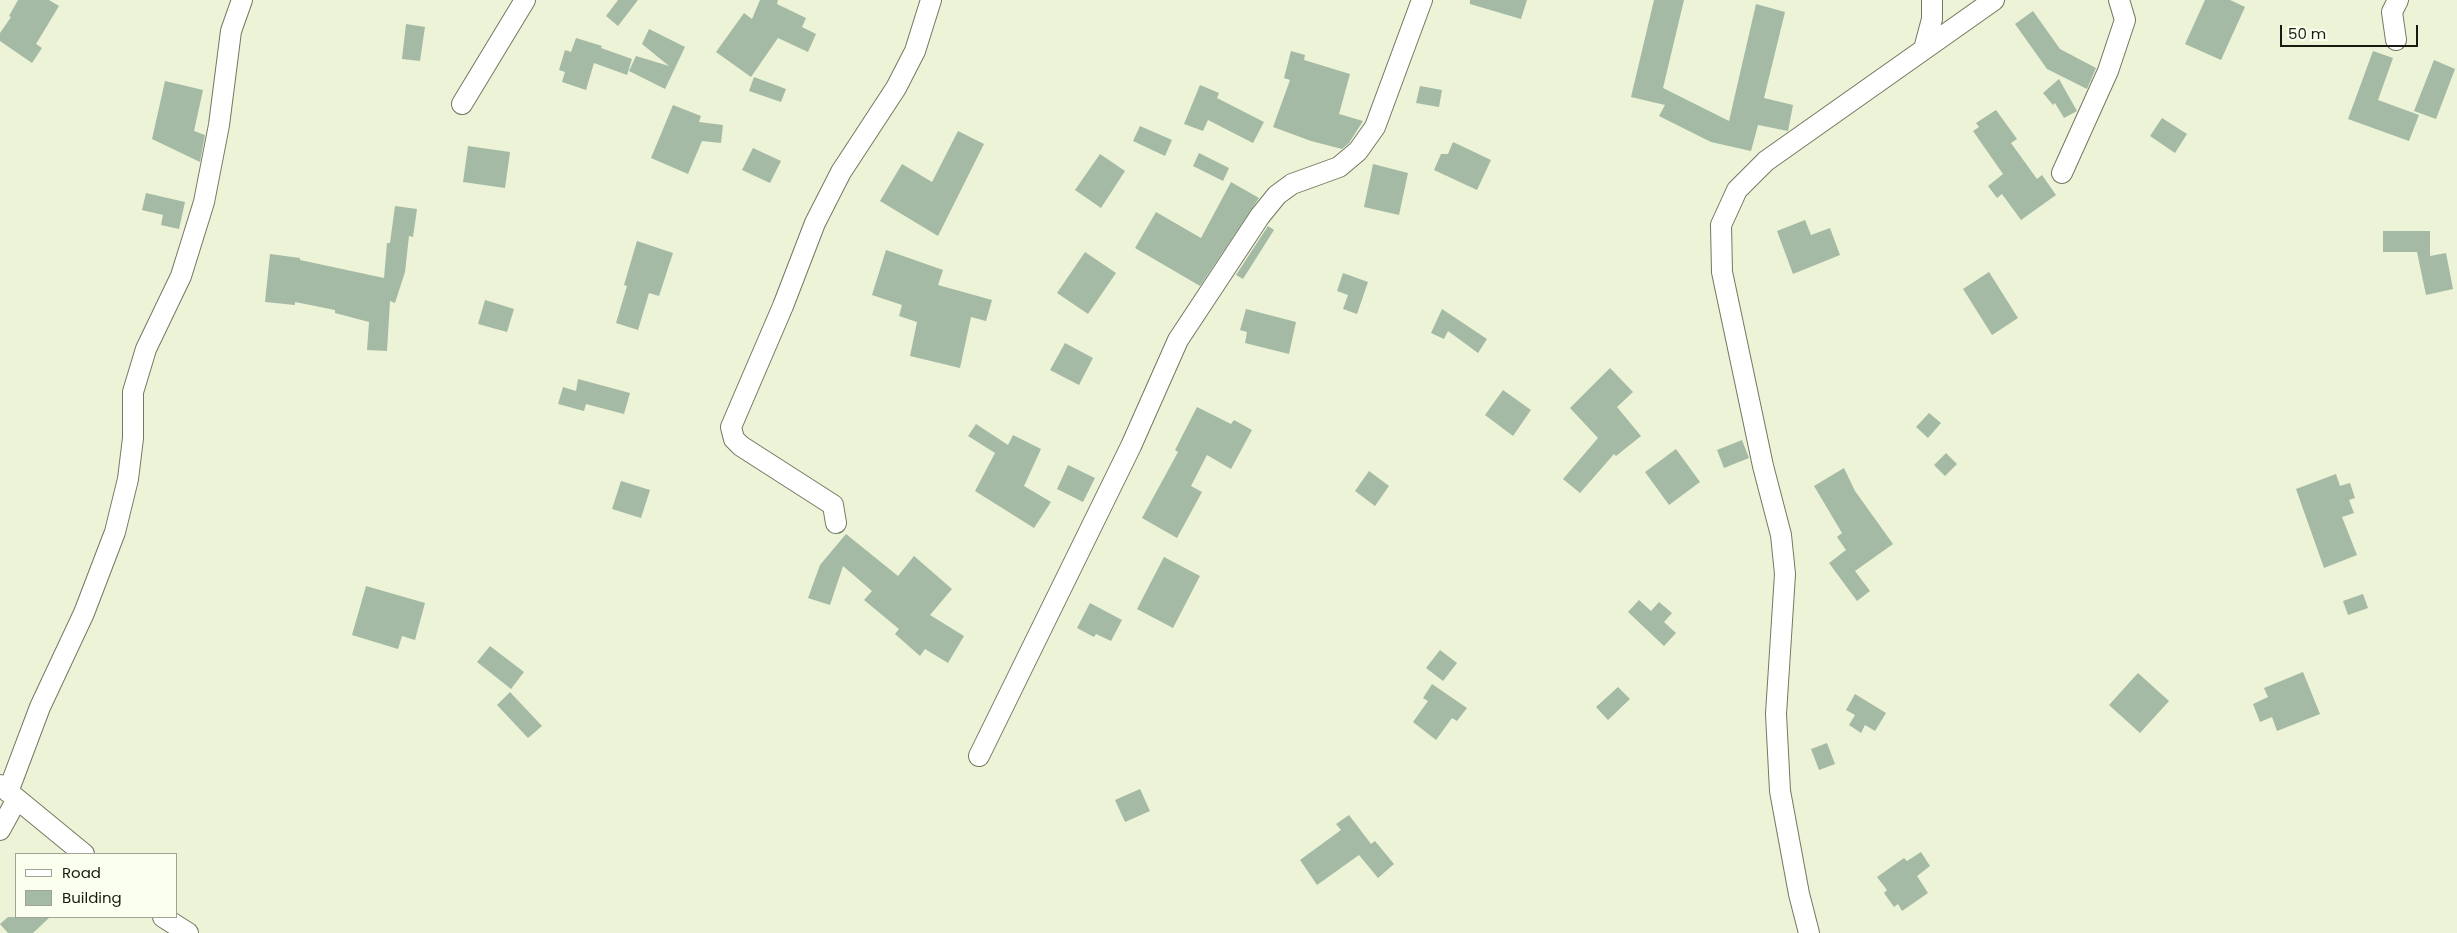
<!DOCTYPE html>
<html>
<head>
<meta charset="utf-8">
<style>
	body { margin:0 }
	#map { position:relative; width:2457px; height:933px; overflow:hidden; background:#ecf3d7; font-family:Poppins,sans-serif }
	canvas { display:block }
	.legend { position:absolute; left:15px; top:853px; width:162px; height:65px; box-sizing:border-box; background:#faffee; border:1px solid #a0a496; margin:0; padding:6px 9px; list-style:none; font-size:15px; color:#191b11 }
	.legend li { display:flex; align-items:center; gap:10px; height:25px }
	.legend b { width:25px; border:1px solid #a0a496 }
	.scale { position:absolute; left:2280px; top:25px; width:138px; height:22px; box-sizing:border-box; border:2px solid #191b11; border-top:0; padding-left:6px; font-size:15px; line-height:18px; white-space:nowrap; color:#191b11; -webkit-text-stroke:4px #faffee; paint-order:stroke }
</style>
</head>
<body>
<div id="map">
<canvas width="2457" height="933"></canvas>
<ul class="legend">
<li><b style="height:6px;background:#fff"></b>Road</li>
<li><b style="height:14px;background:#a4baa4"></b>Building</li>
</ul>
<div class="scale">50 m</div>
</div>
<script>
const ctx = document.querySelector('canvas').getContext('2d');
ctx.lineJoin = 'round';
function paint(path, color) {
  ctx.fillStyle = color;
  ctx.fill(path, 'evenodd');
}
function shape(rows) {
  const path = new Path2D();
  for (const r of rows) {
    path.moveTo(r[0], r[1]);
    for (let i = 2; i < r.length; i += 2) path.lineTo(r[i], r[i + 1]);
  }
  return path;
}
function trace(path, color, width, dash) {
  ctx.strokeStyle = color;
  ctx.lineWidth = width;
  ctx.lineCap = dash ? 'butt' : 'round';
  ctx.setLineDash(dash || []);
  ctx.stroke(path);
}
const building = shape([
	[18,0,49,0,59,6,36,44,42,48,32,63,0,41,0,33,11,17,9,16],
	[618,0,638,0,618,26,606,16],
	[760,0,778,0,777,4,806,18,802,27,816,34,808,52,778,38,751,77,716,52,744,13,752,19],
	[1470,0,1527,0,1521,19,1470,4],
	[1654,0,1684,0,1663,88,1729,121,1756,4,1785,12,1764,98,1793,105,1788,131,1758,125,1751,151,1711,142,1659,116,1665,105,1631,97],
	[2205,0,2230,0,2245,7,2221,60,2185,44],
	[2033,11,2060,49,2096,68,2087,89,2047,69,2015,24],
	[406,24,425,27,420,61,402,59],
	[649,29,685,47,665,89,629,71,636,56,669,66,642,44],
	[576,38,602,46,601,48,632,59,627,75,594,63,586,90,562,82,565,72,559,70,565,50,571,52],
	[1291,51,1305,55,1304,60,1350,74,1339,114,1363,121,1349,143,1342,149,1311,141,1273,127,1290,80,1284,78],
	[2373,51,2393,58,2378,100,2419,115,2409,141,2348,119],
	[2434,60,2455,69,2436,119,2414,111],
	[754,77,786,89,781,102,749,91],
	[2059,79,2077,111,2064,118,2055,103,2053,105,2043,93],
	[165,81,203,90,194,131,205,135,200,162,152,139],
	[1200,85,1219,93,1217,98,1264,122,1253,143,1208,120,1203,131,1184,124],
	[1420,86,1442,90,1439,107,1416,103],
	[673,105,701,116,699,122,723,125,721,143,702,141,688,174,651,158],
	[1996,110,2017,139,2011,143,2037,179,2042,175,2056,195,2021,220,2002,194,1997,198,1988,186,2003,174,1973,131,1979,127,1976,123],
	[2162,118,2187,134,2175,153,2150,136],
	[1140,126,1172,140,1165,156,1133,141],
	[958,131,984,144,938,236,880,201,902,164,932,182],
	[1453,142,1491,160,1477,190,1434,170,1441,154,1448,154],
	[468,146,510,152,505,188,463,182],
	[753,148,781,161,770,183,742,170],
	[1199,153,1229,168,1223,181,1193,166],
	[1100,154,1125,171,1101,208,1075,190],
	[1373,164,1408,173,1399,215,1364,207],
	[1231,182,1259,198,1200,286,1135,248,1156,212,1201,238],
	[146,193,185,202,179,229,161,225,163,215,142,210],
	[395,206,417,209,413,237,409,236,405,272,395,303,390,301,387,351,367,350,369,322,335,313,335,310,295,302,295,305,265,302,270,254,300,258,300,260,384,278,387,243,390,243],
	[1805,220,1811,235,1830,228,1840,255,1793,274,1777,231],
	[1268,226,1274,230,1243,279,1236,275],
	[2383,231,2430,231,2430,256,2446,253,2453,289,2426,295,2417,252,2383,252],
	[637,241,673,253,659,296,649,293,638,330,616,323,627,286,624,285],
	[886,250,943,270,938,285,992,300,986,321,971,317,960,368,910,356,917,322,899,316,902,305,872,295],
	[1085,252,1116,273,1088,314,1057,293],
	[1989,272,2018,318,1992,335,1963,289],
	[1343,273,1368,282,1357,314,1343,309,1348,295,1337,291],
	[485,300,514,309,507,332,478,324],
	[1246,309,1296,322,1289,354,1245,343,1247,332,1240,330],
	[1442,309,1487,339,1478,353,1448,331,1444,339,1431,333],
	[1065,343,1093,358,1079,385,1050,370],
	[1610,368,1633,392,1617,407,1641,436,1616,456,1614,454,1580,493,1563,479,1598,438,1570,408],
	[578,379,630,393,624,414,586,404,584,411,558,404,563,387,576,391],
	[1503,390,1531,410,1513,436,1485,415],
	[1197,407,1231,424,1234,420,1252,430,1231,469,1207,455,1191,486,1202,492,1177,538,1142,518,1178,452,1175,450],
	[1929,413,1941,423,1928,438,1916,427],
	[976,424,1008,445,1013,435,1041,449,1024,486,1051,502,1034,528,975,491,995,453,968,436],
	[1742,440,1749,458,1724,468,1717,450],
	[1676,449,1700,482,1669,505,1645,472],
	[1946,453,1957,464,1945,476,1934,465],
	[1068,465,1095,478,1083,502,1057,489],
	[1844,468,1855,491,1893,544,1855,571,1870,591,1857,601,1829,563,1846,550,1837,537,1842,533,1814,486],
	[1369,471,1389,486,1375,506,1355,491],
	[2336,474,2340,486,2350,483,2355,498,2349,500,2354,513,2342,517,2357,555,2324,568,2296,489],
	[621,481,650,490,641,518,612,509],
	[846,534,898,576,914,556,952,589,930,615,964,636,948,663,925,649,920,656,895,634,899,629,864,600,872,591,843,566,830,605,808,598,820,565],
	[1164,557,1200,576,1173,628,1137,609],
	[366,586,425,603,415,640,402,636,398,649,352,635],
	[2363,594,2368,608,2348,615,2343,601],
	[1639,600,1651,611,1659,602,1672,613,1664,622,1676,633,1664,646,1628,612],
	[1090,603,1122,620,1111,641,1096,634,1094,637,1077,628],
	[490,646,524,672,511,689,477,662],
	[1440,650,1457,663,1443,681,1426,668],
	[2303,672,2320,714,2277,731,2272,717,2260,722,2253,704,2268,697,2264,688],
	[2138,673,2169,701,2140,733,2109,705],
	[1432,684,1467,708,1457,721,1452,718,1436,740,1413,722,1428,701,1423,698],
	[1618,687,1630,699,1608,720,1596,707],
	[510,692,542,726,528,738,497,705],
	[1855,694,1886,713,1875,731,1865,725,1861,733,1849,725,1855,715,1846,710],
	[1827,743,1835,764,1819,770,1811,749],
	[1140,789,1150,811,1125,822,1115,800],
	[1349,815,1371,844,1375,841,1394,864,1378,878,1359,855,1317,885,1300,860,1341,830,1336,824],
	[1921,852,1930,866,1917,876,1928,893,1902,911,1898,904,1894,907,1884,893,1887,890,1877,877,1904,858,1907,861],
	[8,917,50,917,33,933,8,933,0,924]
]);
const minor = shape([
	[2396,40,2392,12,2398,0],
	[1924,49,1932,19,1932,0],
	[462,104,525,0],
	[2062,173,2108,71,2125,20,2119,0],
	[836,523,833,505,741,446,734,439,731,427,783,306,815,223,841,172,896,88,915,51,931,0],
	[979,756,1131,446,1178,340,1260,216,1277,195,1292,184,1339,167,1358,151,1375,127,1422,0],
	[0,785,84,854],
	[8,792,40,707,84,613,115,532,128,479,133,438,133,392,146,349,181,276,204,202,219,125,231,31,242,0],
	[0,830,17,799],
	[163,917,188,933],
	[1809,933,1799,894,1780,791,1776,714,1785,574,1781,535,1763,466,1722,272,1721,225,1737,190,1766,161,1994,0]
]);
paint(building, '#a4baa4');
trace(minor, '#737960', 22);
trace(minor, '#fff', 20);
</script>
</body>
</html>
